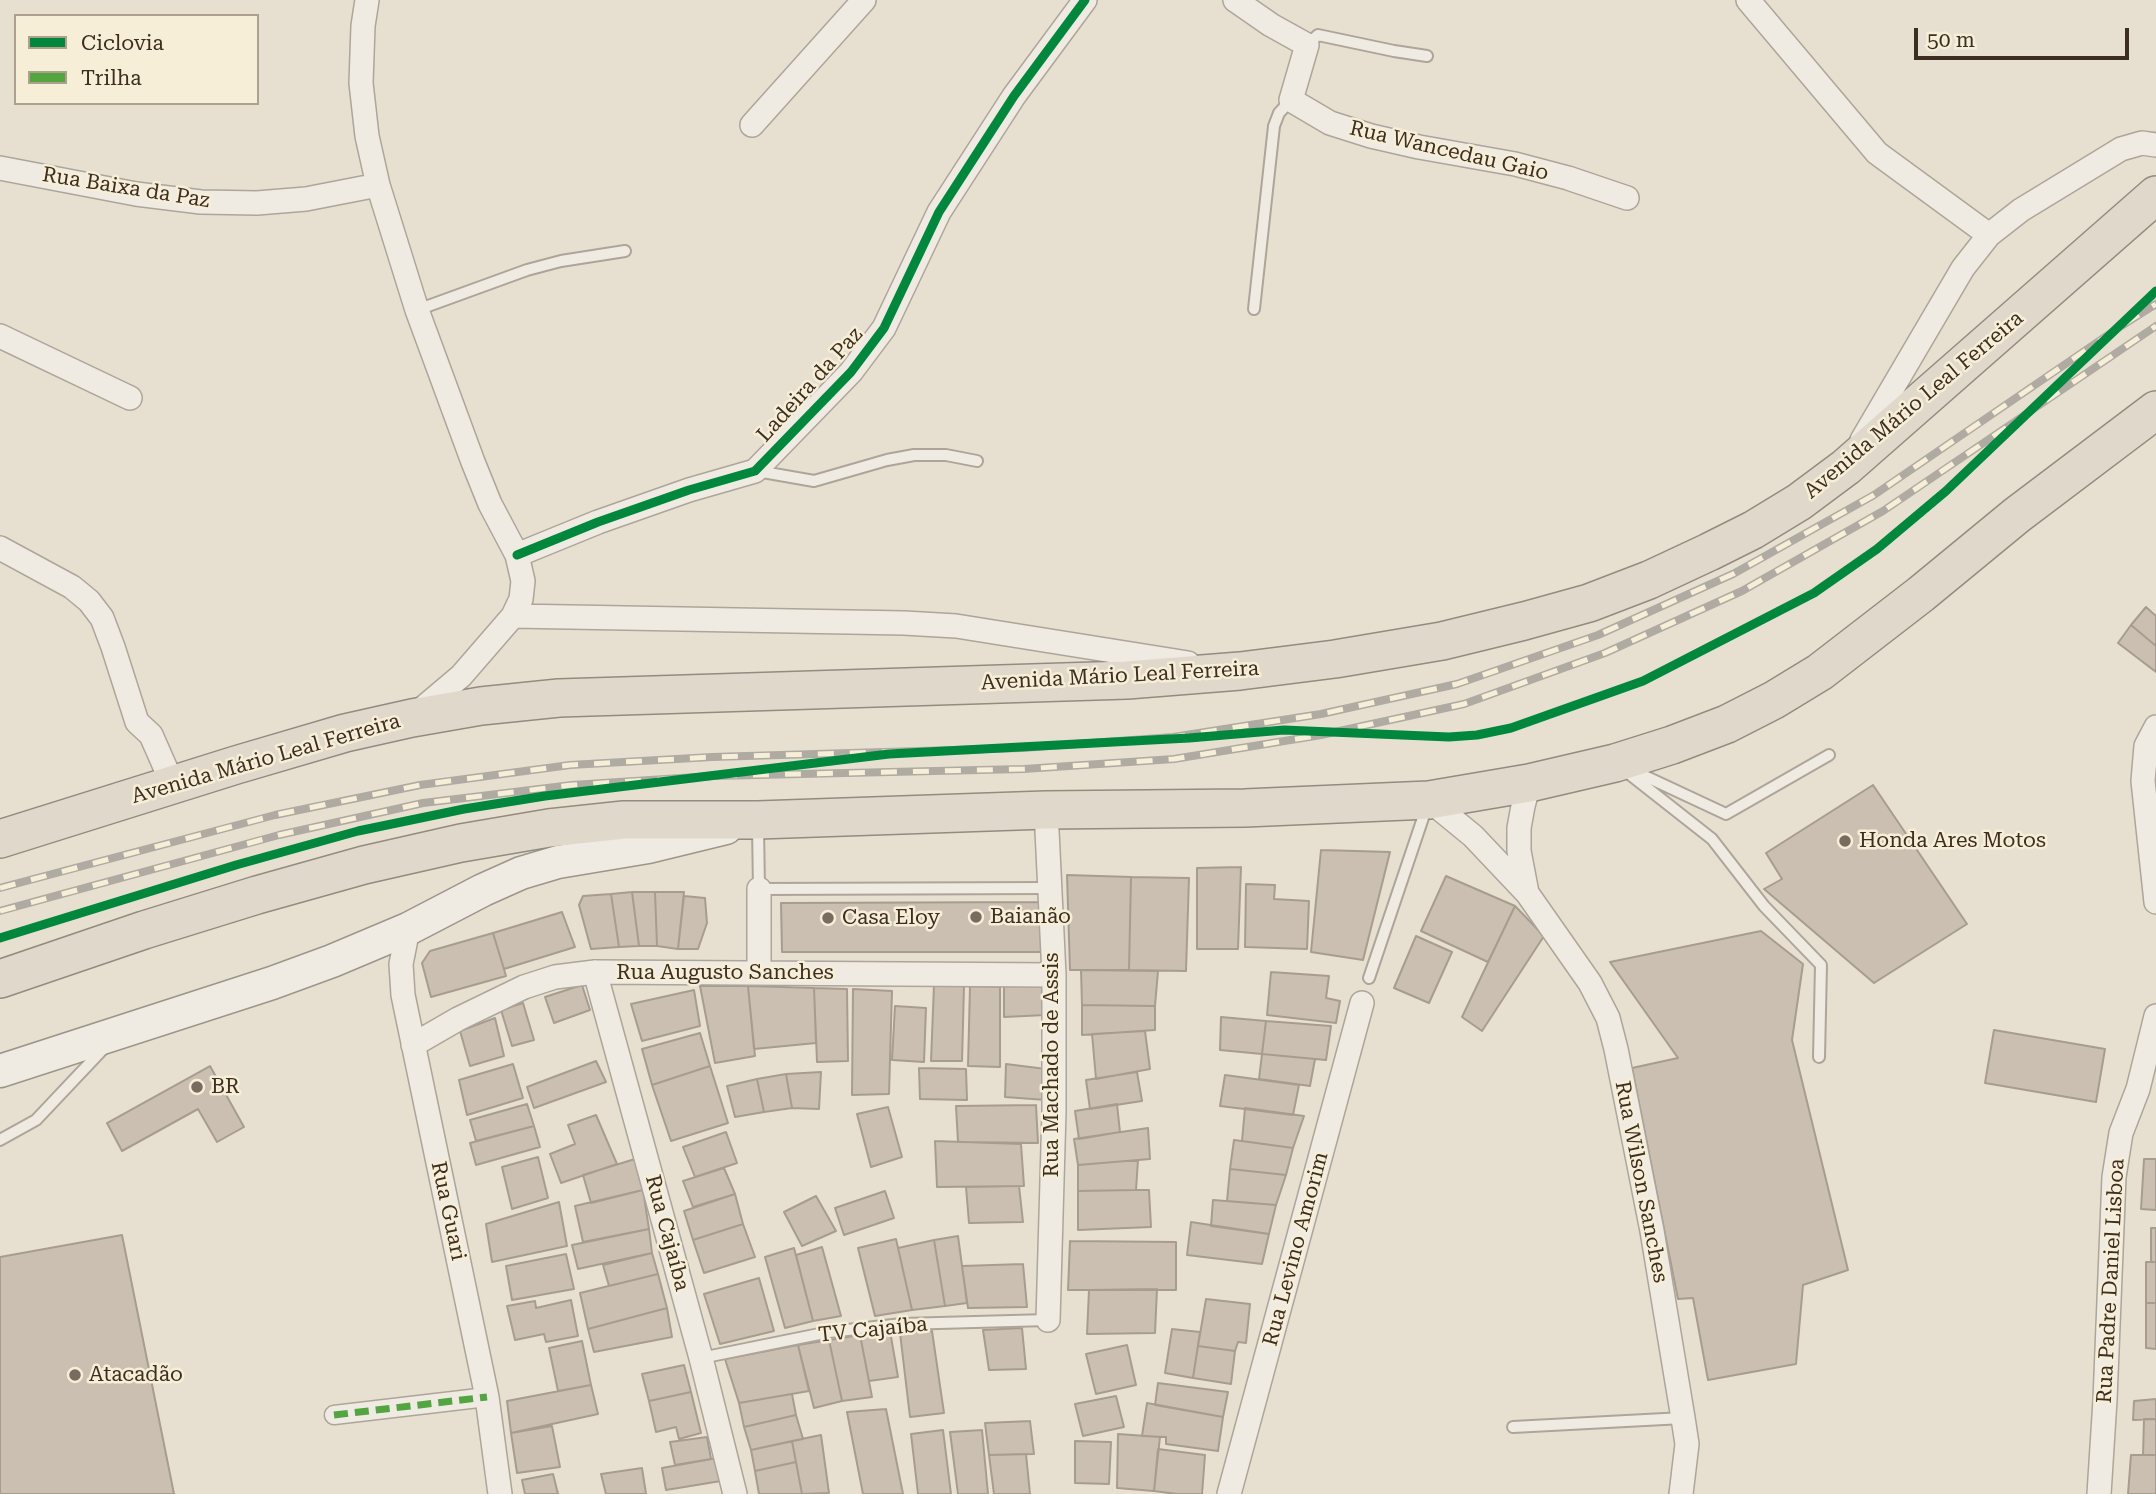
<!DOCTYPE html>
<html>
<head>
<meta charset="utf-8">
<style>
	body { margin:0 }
	#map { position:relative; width:2156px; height:1494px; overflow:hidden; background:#e7e0d1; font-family:"Roboto Serif",serif }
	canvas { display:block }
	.legend { position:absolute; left:14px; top:14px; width:245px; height:91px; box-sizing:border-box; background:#f7eed8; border:2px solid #ada18e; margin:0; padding:9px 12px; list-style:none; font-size:21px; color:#3d2e20 }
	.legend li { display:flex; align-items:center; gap:14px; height:35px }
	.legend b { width:35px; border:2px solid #ada18e }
	.scale { position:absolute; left:1914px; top:28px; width:215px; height:32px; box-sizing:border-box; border:4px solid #3d2e20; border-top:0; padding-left:9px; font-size:21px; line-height:24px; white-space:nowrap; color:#3d2e20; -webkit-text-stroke:5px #f7eed8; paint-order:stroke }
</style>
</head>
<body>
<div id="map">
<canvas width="2156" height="1494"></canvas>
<ul class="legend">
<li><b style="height:9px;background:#00873e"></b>Ciclovia</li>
<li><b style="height:9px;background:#54a441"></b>Trilha</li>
</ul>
<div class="scale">50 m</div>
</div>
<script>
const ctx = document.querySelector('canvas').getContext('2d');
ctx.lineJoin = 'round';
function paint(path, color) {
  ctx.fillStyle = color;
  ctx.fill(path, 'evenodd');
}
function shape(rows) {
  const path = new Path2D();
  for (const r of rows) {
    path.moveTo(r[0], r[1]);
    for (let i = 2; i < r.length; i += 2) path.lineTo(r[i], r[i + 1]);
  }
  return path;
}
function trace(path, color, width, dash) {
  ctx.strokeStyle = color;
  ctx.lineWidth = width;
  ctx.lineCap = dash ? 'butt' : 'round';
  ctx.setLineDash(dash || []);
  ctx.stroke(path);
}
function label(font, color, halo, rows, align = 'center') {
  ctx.font = font + ' "Roboto Serif",serif';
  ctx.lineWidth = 5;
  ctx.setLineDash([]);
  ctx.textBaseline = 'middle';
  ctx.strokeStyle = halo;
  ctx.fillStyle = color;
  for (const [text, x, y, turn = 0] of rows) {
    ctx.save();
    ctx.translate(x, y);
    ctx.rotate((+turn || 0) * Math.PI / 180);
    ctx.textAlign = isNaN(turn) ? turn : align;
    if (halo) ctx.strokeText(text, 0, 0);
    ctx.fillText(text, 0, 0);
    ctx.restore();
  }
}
const building = shape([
	[2146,607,2156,616,2156,646,2131,625,2146,607],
	[2131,625,2156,646,2156,672,2118,643,2131,625],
	[1873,785,1967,924,1874,983,1764,889,1782,879,1766,853,1873,785],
	[1321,850,1390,852,1363,960,1311,952,1321,850],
	[1241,867,1238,949,1197,949,1197,868,1241,867],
	[1067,875,1131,877,1129,970,1070,970,1067,875],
	[1446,876,1515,906,1488,962,1421,931,1446,876],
	[1131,877,1189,878,1186,971,1129,970,1131,877],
	[1246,884,1275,885,1274,899,1309,901,1307,949,1245,947,1246,884],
	[632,892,639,946,619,947,611,894,632,892],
	[632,892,655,892,657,946,639,946,632,892],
	[655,892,684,892,678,949,657,946,655,892],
	[611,894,619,947,591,949,579,905,583,896,611,894],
	[684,896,705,898,707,923,698,949,678,949,684,896],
	[1042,902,1043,952,782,952,781,903,1042,902],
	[1515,906,1544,936,1482,1031,1462,1017,1515,906],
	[562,912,575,947,504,969,493,933,562,912],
	[1761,931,1803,964,1792,1040,1848,1270,1803,1285,1796,1364,1708,1380,1693,1298,1678,1299,1632,1068,1678,1058,1610,962,1761,931],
	[493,933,506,976,431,997,422,963,430,951,493,933],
	[1416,936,1452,952,1429,1003,1394,988,1416,936],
	[1081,970,1158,971,1155,1006,1082,1005,1081,970],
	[1271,972,1329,976,1326,998,1340,1001,1336,1023,1267,1015,1271,972],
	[582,985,590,1010,554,1023,545,997,582,985],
	[934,985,964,986,962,1061,931,1061,934,985],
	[700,986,748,986,755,1056,715,1063,700,986],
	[748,986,814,988,816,1043,754,1049,748,986],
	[970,986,1000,987,1000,1067,968,1066,970,986],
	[1004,986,1046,986,1046,1015,1004,1017,1004,986],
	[814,988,847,989,848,1061,817,1062,814,988],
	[853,989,892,991,889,1094,852,1095,853,989],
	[694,990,700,1026,642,1041,631,1004,694,990],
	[523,1003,534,1040,512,1046,501,1010,523,1003],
	[1082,1005,1155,1006,1155,1030,1082,1035,1082,1005],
	[895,1006,926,1008,924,1062,892,1060,895,1006],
	[1221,1017,1266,1021,1262,1054,1220,1050,1221,1017],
	[495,1018,504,1056,470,1066,460,1031,495,1018],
	[1266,1021,1331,1026,1326,1060,1262,1054,1266,1021],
	[1994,1030,2105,1049,2096,1102,1985,1083,1994,1030],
	[1145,1031,1150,1069,1096,1079,1092,1034,1145,1031],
	[700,1033,710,1066,652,1085,642,1049,700,1033],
	[1262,1054,1315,1059,1310,1086,1259,1079,1262,1054],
	[596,1061,606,1082,534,1108,527,1087,596,1061],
	[513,1064,523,1098,467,1115,459,1080,513,1064],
	[1006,1064,1046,1069,1046,1100,1005,1097,1006,1064],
	[210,1066,244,1127,217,1142,198,1109,122,1151,107,1123,210,1066],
	[710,1066,728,1123,671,1141,652,1085,710,1066],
	[919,1068,966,1069,967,1100,920,1099,919,1068],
	[821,1072,819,1109,792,1108,786,1074,821,1072],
	[1137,1072,1142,1101,1090,1109,1086,1080,1137,1072],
	[786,1074,792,1108,764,1112,757,1079,786,1074],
	[1225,1075,1299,1085,1293,1115,1220,1106,1225,1075],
	[757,1079,764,1112,735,1117,727,1086,757,1079],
	[527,1104,534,1126,476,1141,470,1120,527,1104],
	[1117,1104,1120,1132,1079,1139,1075,1111,1117,1104],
	[1036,1105,1038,1143,958,1142,956,1106,1036,1105],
	[888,1107,902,1157,871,1167,857,1114,888,1107],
	[1245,1108,1304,1116,1293,1148,1242,1141,1245,1108],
	[596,1115,617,1164,561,1183,550,1154,575,1144,568,1125,596,1115],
	[534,1126,540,1147,476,1165,470,1143,534,1126],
	[1148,1128,1150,1159,1078,1165,1074,1139,1148,1128],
	[726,1132,737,1163,695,1177,683,1147,726,1132],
	[1234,1140,1293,1148,1286,1175,1230,1169,1234,1140],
	[935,1141,1021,1144,1024,1186,937,1187,935,1141],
	[538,1157,548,1198,512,1209,502,1167,538,1157],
	[635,1159,643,1190,591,1203,583,1175,635,1159],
	[2144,1159,2156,1159,2156,1210,2141,1209,2144,1159],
	[1138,1160,1136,1190,1078,1191,1078,1165,1138,1160],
	[724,1168,735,1194,693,1207,683,1181,724,1168],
	[1230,1169,1286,1175,1276,1205,1227,1201,1230,1169],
	[1019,1186,1023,1222,969,1223,966,1187,1019,1186],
	[643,1190,649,1229,583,1242,575,1206,643,1190],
	[1136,1190,1149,1190,1151,1227,1078,1230,1078,1191,1136,1190],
	[885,1191,894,1218,844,1235,835,1208,885,1191],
	[735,1194,743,1224,693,1240,684,1211,735,1194],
	[816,1196,836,1231,802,1246,784,1212,816,1196],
	[1213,1200,1276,1205,1269,1234,1211,1226,1213,1200],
	[559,1202,567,1246,492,1262,486,1224,559,1202],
	[1191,1222,1269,1234,1262,1264,1187,1255,1191,1222],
	[743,1224,755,1257,704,1273,693,1240,743,1224],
	[2151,1228,2156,1228,2156,1262,2151,1262,2151,1228],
	[649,1229,652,1253,578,1269,572,1245,649,1229],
	[122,1235,174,1494,0,1494,0,1257,122,1235],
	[958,1236,967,1303,945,1306,934,1240,958,1236],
	[896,1239,912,1310,875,1316,858,1248,896,1239],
	[934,1240,945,1306,912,1310,898,1248,934,1240],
	[1070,1241,1176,1242,1176,1290,1068,1290,1070,1241],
	[822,1247,841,1316,813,1321,796,1255,822,1247],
	[794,1248,813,1321,785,1328,765,1257,794,1248],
	[652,1253,658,1274,609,1286,603,1265,652,1253],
	[566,1254,574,1289,512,1300,506,1266,566,1254],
	[2146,1262,2156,1262,2156,1303,2146,1303,2146,1262],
	[1023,1264,1027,1307,968,1308,962,1266,1023,1264],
	[658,1274,667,1308,588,1329,580,1293,658,1274],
	[759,1278,774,1331,720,1344,704,1294,759,1278],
	[1157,1289,1155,1333,1087,1334,1089,1290,1157,1289],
	[1206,1299,1250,1304,1246,1343,1238,1342,1235,1351,1198,1346,1206,1299],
	[571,1300,578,1336,546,1342,544,1334,515,1340,507,1306,535,1301,536,1308,571,1300],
	[2146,1303,2156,1303,2156,1349,2146,1348,2146,1303],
	[667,1308,672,1337,594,1352,588,1329,667,1308],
	[1022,1328,1026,1369,989,1370,983,1330,1022,1328],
	[1172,1329,1200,1332,1193,1378,1165,1373,1172,1329],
	[890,1331,898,1377,869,1381,860,1335,890,1331],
	[932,1331,944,1413,910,1417,900,1333,932,1331],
	[860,1335,872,1397,842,1401,829,1340,860,1335],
	[829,1340,842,1401,814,1408,798,1345,829,1340],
	[582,1341,591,1385,558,1391,549,1348,582,1341],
	[798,1345,809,1391,739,1403,725,1359,798,1345],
	[1127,1345,1136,1385,1096,1394,1086,1354,1127,1345],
	[1198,1346,1235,1351,1231,1384,1193,1378,1198,1346],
	[684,1365,691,1392,649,1401,642,1374,684,1365],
	[1158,1383,1228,1392,1223,1417,1155,1405,1158,1383],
	[591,1385,598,1414,511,1433,507,1401,591,1385],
	[691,1392,701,1433,679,1439,676,1427,656,1432,649,1401,691,1392],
	[792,1394,796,1415,744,1427,739,1403,792,1394],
	[1116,1396,1124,1427,1083,1436,1075,1404,1116,1396],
	[2156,1399,2156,1419,2133,1420,2134,1401,2156,1399],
	[1147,1403,1223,1417,1218,1451,1166,1444,1166,1437,1142,1436,1147,1403],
	[886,1409,903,1494,863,1494,847,1412,886,1409],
	[796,1415,803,1439,751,1450,744,1427,796,1415],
	[2144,1419,2156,1419,2156,1455,2143,1455,2144,1419],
	[1030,1421,1034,1454,989,1455,985,1423,1030,1421],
	[552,1426,560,1467,517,1473,511,1433,552,1426],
	[943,1430,951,1494,918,1494,911,1434,943,1430],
	[982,1430,988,1494,958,1494,950,1432,982,1430],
	[1118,1434,1160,1437,1154,1491,1117,1488,1118,1434],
	[821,1435,829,1493,802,1494,792,1441,821,1435],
	[707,1437,711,1459,675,1465,670,1442,707,1437],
	[792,1441,796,1462,755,1471,751,1450,792,1441],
	[1075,1441,1111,1442,1109,1484,1075,1483,1075,1441],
	[1158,1449,1205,1455,1202,1494,1177,1494,1154,1491,1158,1449],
	[1026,1454,1030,1494,994,1494,989,1455,1026,1454],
	[2131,1455,2156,1455,2156,1494,2128,1494,2131,1455],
	[717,1458,721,1481,666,1490,662,1468,717,1458],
	[796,1462,802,1494,759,1494,755,1471,796,1462],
	[642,1468,646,1494,606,1494,601,1474,642,1468],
	[553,1474,558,1494,525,1494,522,1480,553,1474]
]);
const service = shape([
	[1307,45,1318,35,1394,51,1427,56],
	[1254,309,1274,126,1279,113,1291,100],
	[417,310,527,270,561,261,625,251],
	[757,471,814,481,887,460,914,455,946,455,977,461],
	[1623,769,1712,839,1764,906,1821,965,1819,1057],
	[1634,771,1726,814,1829,755],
	[758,827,759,889,1051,888],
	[1369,978,1427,806],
	[0,1140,36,1120,104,1048],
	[701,1358,829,1332,902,1324,1048,1320],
	[1513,1427,1683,1418]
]);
const pedestrian = shape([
	[334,1415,487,1397]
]);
const minor = shape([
	[367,0,363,26,361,83,367,136,378,185,417,310,473,462,490,504,517,555,523,581,521,599,513,616,461,676,416,714],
	[1235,0,1271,25,1307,45,1291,100,1330,123,1371,136,1419,147,1515,164,1568,178,1627,198],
	[1748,0,1877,153,1989,235],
	[752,125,864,0],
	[0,168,136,194,201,202,257,203,306,199,378,185],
	[0,336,130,398],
	[1862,440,1963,268,1989,235,2021,210,2121,149,2142,143,2156,145],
	[0,548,72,587,89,601,102,618,113,647,137,722,151,735,173,785],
	[517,555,598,522,689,490,755,471,851,372,884,328,939,212,1014,96,1085,0],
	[513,616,904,623,956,626,1188,663],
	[2156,727,2146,746,2143,781,2156,902],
	[1429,800,1473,836,1527,893,1590,983,1608,1018,1616,1049,1652,1231,1683,1418,1687,1444,1681,1494],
	[1046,810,1054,975,1054,1111,1048,1320],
	[759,889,759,973],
	[1527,893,1519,851,1519,828,1523,806,1529,783],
	[408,929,401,964,403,995,487,1397,500,1494],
	[595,972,701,1358,735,1494],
	[413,1045,458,1019,524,987,555,977,595,972,1054,975],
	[1229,1494,1362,1003],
	[2099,1494,2105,1400,2114,1177,2121,1133,2138,1089,2156,1016]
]);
const secondary = shape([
	[0,1071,272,983,332,961,408,929,483,890,521,873,558,862,648,847,726,828]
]);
const trunk = shape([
	[0,839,236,765,345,733,412,718,481,706,559,698,1127,680,1240,671,1335,659,1442,641,1524,621,1589,603,1649,580,1709,552,1753,530,1799,502,1846,467,2156,195],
	[0,979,144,930,257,895,364,865,461,843,549,828,624,820,758,820,1046,810,1245,808,1429,800,1529,783,1615,763,1672,745,1727,724,1774,700,1820,672,1921,594,2017,515,2156,410]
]);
const rail = shape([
	[0,888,275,815,420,785,570,765,712,757,1022,748,1173,737,1321,714,1457,684,1598,635,1733,574,1874,495,2121,326,2156,304],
	[0,911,279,835,423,803,572,785,712,776,1024,769,1174,759,1321,735,1464,704,1605,653,1742,591,1883,511,2156,326]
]);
const quiet = shape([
	[334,1415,487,1397]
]);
const cycleway = shape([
	[517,555,598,522,689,490,755,471,851,372,884,328,939,212,1014,96,1085,0],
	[0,938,236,865,358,831,464,809,545,796,889,754,1189,738,1284,730,1449,737,1477,735,1511,728,1643,681,1814,593,1877,549,1946,491,2156,291]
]);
const markers = [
	[1845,841,7,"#786c5e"],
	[976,917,7,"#786c5e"],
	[828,918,7,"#786c5e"],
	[197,1087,7,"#786c5e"],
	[75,1375,7,"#786c5e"]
];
const streetNames = [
	["Rua Wancedau Gaio",1449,151,13],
	["Rua Baixa da Paz",126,188,9],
	["Ladeira da Paz",810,385,-48],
	["Avenida Mário Leal Ferreira",1914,405,-40],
	["Avenida Mário Leal Ferreira",1120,676,-3],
	["Avenida Mário Leal Ferreira",266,759,-16],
	["Rua Augusto Sanches",725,973],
	["Rua Machado de Assis",1052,1065,-90],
	["Rua Wilson Sanches",1641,1182,79],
	["Rua Guari",448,1211,78],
	["Rua Cajaíba",667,1233,75],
	["Rua Levino Amorim",1296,1249,-75],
	["Rua Padre Daniel Lisboa",2111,1281,-87],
	["TV Cajaíba",873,1330,-6]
];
const poiNames = [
	["Honda Ares Motos",1859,841],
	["Baianão",990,917],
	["Casa Eloy",842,918],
	["BR",211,1087],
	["Atacadão",89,1375]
];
paint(building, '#cbbfb2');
trace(building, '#a89c90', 2);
trace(service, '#ada599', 14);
trace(pedestrian, '#ada599', 21);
trace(minor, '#ada599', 26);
trace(secondary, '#9c958a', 35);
trace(trunk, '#928b80', 40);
trace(service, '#efebe3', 10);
trace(pedestrian, '#efebe3', 18);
trace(minor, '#efebe3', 23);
trace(secondary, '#efebe3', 32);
trace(trunk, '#e0d9cb', 37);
trace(rail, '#afaaa2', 8);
trace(rail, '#f7eed8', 5, [16]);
trace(quiet, '#54a441', 7, [14, 7]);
trace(cycleway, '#00873e', 9);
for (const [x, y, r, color] of markers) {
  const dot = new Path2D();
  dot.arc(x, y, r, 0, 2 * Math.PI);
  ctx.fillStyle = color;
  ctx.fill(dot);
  trace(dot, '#f7eed8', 2.5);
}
label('21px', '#3d2e20', '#f7eed8', streetNames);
label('21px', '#3d2e20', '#f7eed8', poiNames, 'left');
</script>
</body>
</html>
